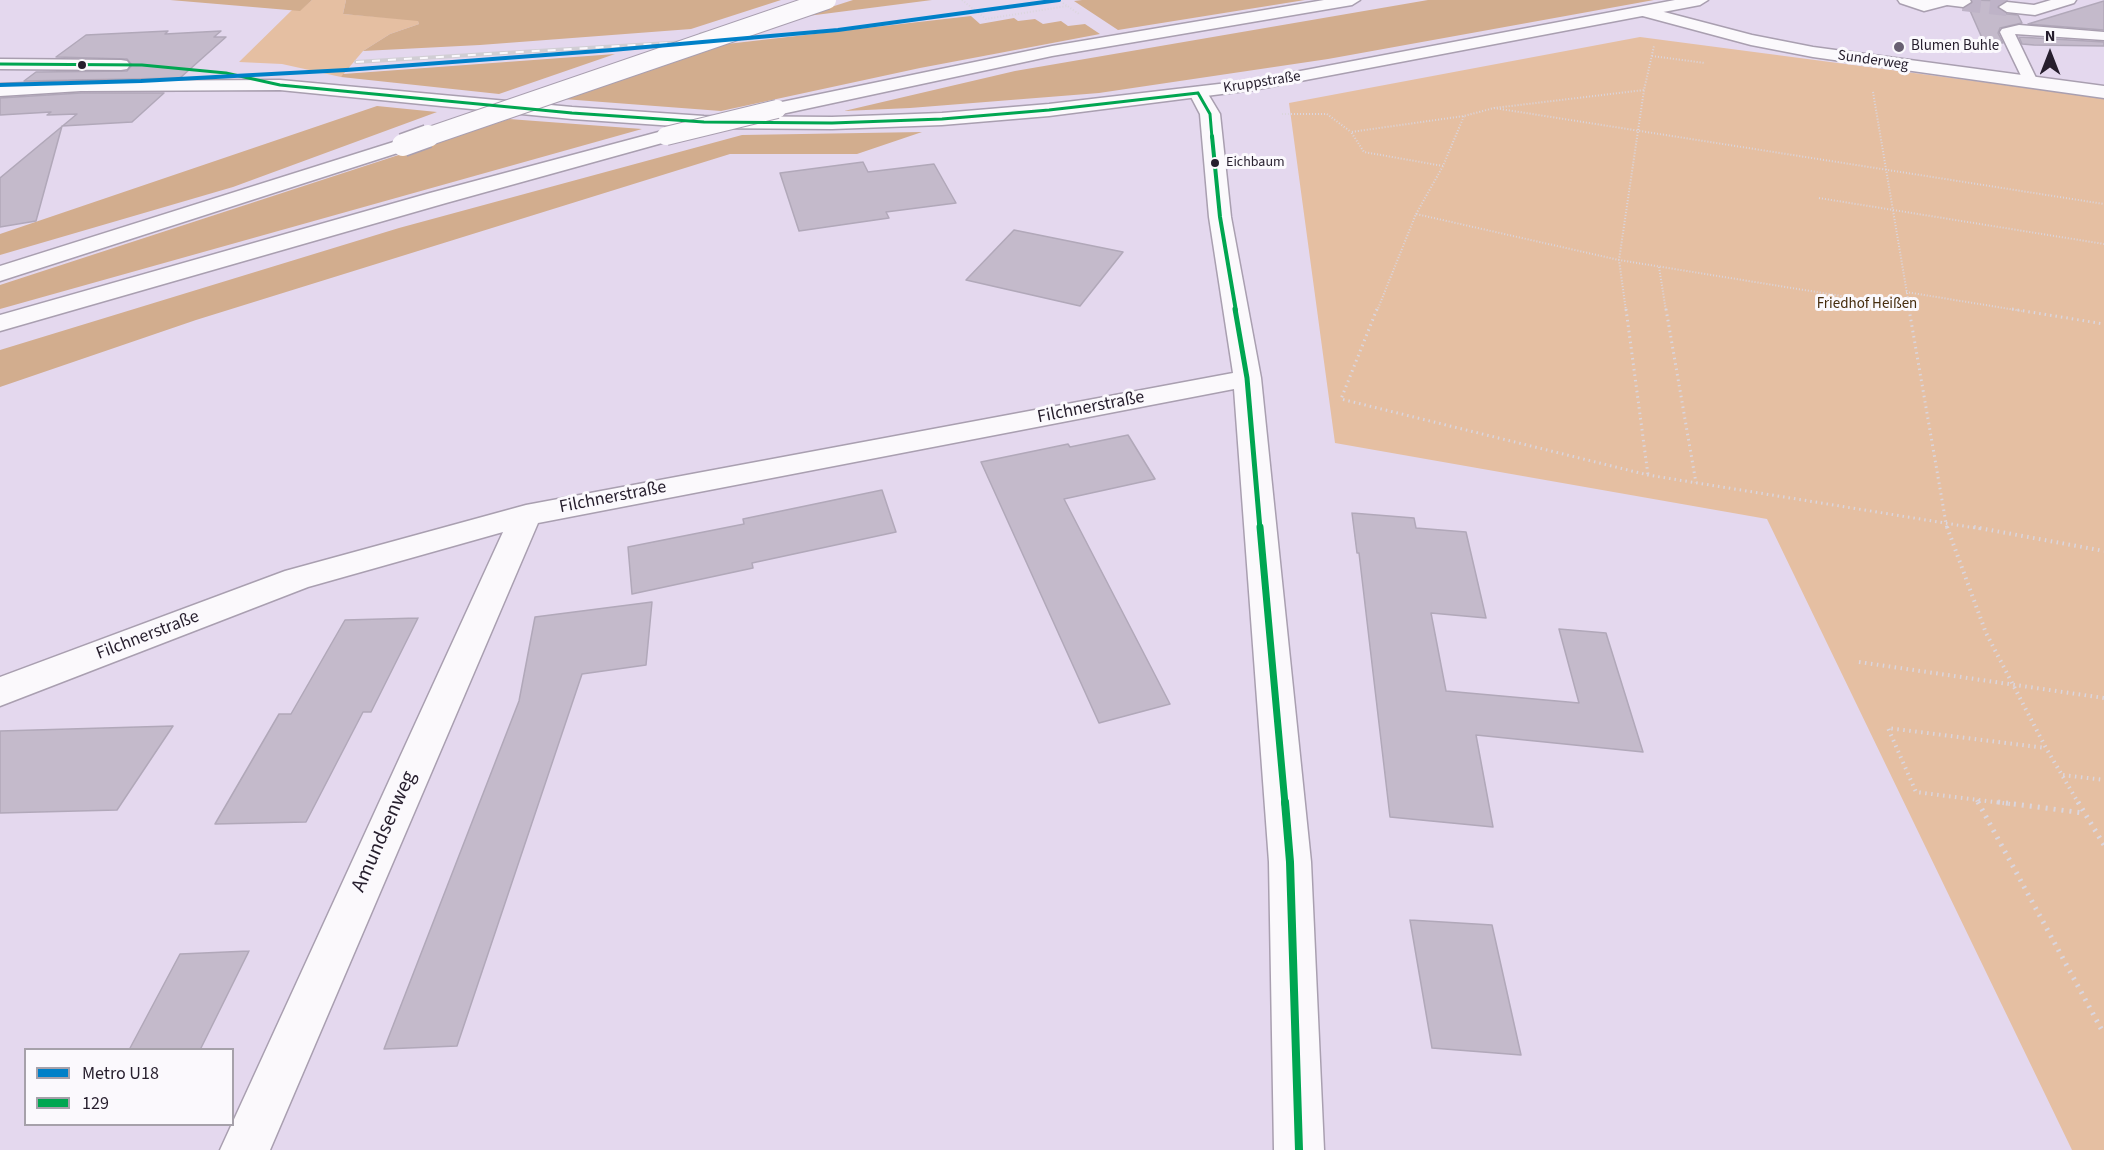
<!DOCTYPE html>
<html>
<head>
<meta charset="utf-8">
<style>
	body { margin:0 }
	#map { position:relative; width:2104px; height:1150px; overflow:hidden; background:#e4d8ee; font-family:"Source Sans 3",sans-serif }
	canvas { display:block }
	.legend { position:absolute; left:24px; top:1048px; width:210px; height:78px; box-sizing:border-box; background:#fbf9fd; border:2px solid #a6a1aa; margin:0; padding:8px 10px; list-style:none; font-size:18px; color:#261e2d }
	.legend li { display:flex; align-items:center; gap:12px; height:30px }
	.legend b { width:30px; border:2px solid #a6a1aa }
	.north { position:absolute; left:2020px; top:24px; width:60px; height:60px; -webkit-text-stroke:4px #fbf9fd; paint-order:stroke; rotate:0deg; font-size:16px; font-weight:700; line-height:24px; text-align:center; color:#261e2d }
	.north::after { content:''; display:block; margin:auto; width:21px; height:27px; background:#261e2d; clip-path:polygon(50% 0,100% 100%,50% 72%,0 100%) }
</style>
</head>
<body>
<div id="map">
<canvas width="2104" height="1150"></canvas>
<ul class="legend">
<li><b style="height:8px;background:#0080c8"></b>Metro U18</li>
<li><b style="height:8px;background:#00a651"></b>129</li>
</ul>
<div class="north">N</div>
</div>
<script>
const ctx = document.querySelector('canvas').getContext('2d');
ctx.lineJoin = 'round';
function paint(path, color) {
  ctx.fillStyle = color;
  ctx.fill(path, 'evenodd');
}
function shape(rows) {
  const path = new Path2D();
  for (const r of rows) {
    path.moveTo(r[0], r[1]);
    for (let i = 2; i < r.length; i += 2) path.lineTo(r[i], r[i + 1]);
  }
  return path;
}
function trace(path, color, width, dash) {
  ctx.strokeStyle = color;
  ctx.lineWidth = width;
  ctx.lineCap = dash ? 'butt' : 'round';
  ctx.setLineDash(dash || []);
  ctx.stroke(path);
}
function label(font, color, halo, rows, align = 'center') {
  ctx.font = font + ' "Source Sans 3",sans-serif';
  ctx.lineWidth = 6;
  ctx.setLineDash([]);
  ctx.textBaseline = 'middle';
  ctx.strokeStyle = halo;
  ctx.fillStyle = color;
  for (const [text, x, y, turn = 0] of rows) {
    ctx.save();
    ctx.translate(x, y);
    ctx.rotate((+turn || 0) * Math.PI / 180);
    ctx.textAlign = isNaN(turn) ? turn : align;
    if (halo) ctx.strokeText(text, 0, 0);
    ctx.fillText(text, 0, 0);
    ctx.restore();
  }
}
const green = shape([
	[312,0,346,0,343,14,418,20,419,24,390,34,363,51,341,77,282,64,239,62,292,10,300,10],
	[1640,37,2104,98,2104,1150,2072,1150,1767,519,1335,443,1289,103]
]);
const forest = shape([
	[170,0,312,0,300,11],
	[346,0,781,0,691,29,480,45,363,51,390,34,419,24,418,21,343,14],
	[853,0,932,0,800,17],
	[1082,0,1305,0,1118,30,1074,1],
	[1428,0,1654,0,1328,59,1099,93,910,108,844,111,1015,71],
	[971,16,980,24,1014,18,1018,21,1035,19,1043,24,1061,21,1068,26,1085,24,1100,34,920,68,721,111,563,99,718,45],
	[615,54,499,94,341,77,343,74],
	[377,106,437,112,233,187,0,255,0,234],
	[509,119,642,129,0,309,0,285],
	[922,132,857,154,730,154,196,320,0,387,0,350,399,228,742,135]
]);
const building = shape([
	[1973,0,2004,1,1998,5,1998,9,2007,14,2018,15,2022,23,2000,28,1998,33,2003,43,1991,43,1991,40,1982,38,1968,6,1973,3,1973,0],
	[2104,1,2104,30,2028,24,2104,1],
	[168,31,165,34,221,31,214,37,226,37,180,78,24,81,36,72,127,71,132,65,127,59,56,57,86,35,168,31],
	[2019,37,2104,42,2104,46,2034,45,2022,44,2019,37],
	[81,93,164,93,132,122,62,126,36,221,0,227,0,178,77,114,47,115,51,112,0,115,0,98,81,93],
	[863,162,868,172,934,164,956,203,886,212,889,218,799,231,780,173,863,162],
	[1014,230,1123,252,1080,306,966,280,1014,230],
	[1128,435,1155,479,1064,499,1170,704,1099,723,981,462,1068,444,1070,447,1128,435],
	[882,490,896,532,752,563,753,568,632,594,628,547,744,524,743,519,882,490],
	[1352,513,1414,518,1416,528,1466,532,1486,618,1431,613,1446,691,1579,703,1559,629,1606,633,1643,752,1476,735,1493,827,1390,817,1359,553,1357,553,1352,513],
	[652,602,646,665,582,674,457,1046,384,1049,519,701,535,617,652,602],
	[418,618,371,712,363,712,306,822,215,824,279,714,291,714,345,620,418,618],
	[173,726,117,810,0,813,0,731,173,726],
	[1410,920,1492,925,1521,1055,1432,1048,1410,920],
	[249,951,200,1050,129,1050,180,954,249,951]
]);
const streetTunnel = shape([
	[1963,2,2007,7]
]);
const pathFar3 = shape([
	[962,0,986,19,1067,6],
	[1063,3,1079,14],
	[1652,56,1705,63],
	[1873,92,1910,311],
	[1494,108,2104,204],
	[1282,114,1327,114,1351,132],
	[1443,166,1364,152,1351,132,1464,116,1494,108,1644,90],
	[1819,198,2104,244],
	[1416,214,1443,166,1464,116],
	[1659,267,1666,311],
	[1906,292,2022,311],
	[1377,311,1416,214,1619,260,1909,307],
	[1626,311,1619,260,1644,90,1654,46]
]);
const pathFar2 = shape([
	[1377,309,1341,399,1648,475,1982,529],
	[1626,309,1648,475],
	[1666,309,1696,483],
	[1909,309,1947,529],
	[2012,309,2104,324]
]);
const pathFar1 = shape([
	[1947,527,1986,633,2046,748,2079,804],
	[1974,527,2104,551],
	[1859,662,2104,698],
	[2063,775,2104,780],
	[1977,800,1979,804],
	[2010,804,1916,792,1888,728,2046,748]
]);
const path = shape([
	[1978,802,2104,1034],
	[1998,802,2084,813],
	[2078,802,2104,845]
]);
const lane = shape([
	[2019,25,2104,32,2104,40,2015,34,2038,82,2031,86,2024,82,2000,32,2002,29,2019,25]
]);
const street = shape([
	[1898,0,1970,0,1971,2,1963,7,1947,5,1924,11,1900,3,1898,0],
	[2051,0,2076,0,2074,3,2035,15,2007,12,1999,7,2007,2,2034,5,2051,0],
	[1645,7,1752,35,1813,47,2104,86,2104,98,1813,57,1751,45,1639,15,1637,12,1645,7],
	[1198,87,1205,89,1220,114,1231,217,1261,378,1311,862,1324,1150,1274,1150,1269,862,1234,389,538,523,270,1150,220,1150,503,532,308,587,0,706,0,677,285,571,526,505,1233,373,1209,217,1200,114,1189,93,1191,89,1198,87]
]);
const secondary = shape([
	[1675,0,1708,0,1700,5,1253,90,1049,116,942,125,832,129,704,128,572,119,280,90,81,91,0,96,0,84,81,81,280,80,572,107,704,116,832,117,942,113,1049,104,1253,80,1675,0],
	[0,59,121,60,127,61,130,65,127,69,121,70,0,69,0,59]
]);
const highway = shape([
	[1324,0,1360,0,1352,5,1052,56,777,115,770,113,767,109,770,105,777,103,1052,46,1324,0],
	[666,130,673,132,676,136,673,140,446,203,0,331,0,315,430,193,666,130],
	[403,139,410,141,413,145,410,149,0,281,0,266,403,139]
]);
const rail = shape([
	[701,34,758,25],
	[356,62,752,38]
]);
const highwayBridgeFar1 = shape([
	[666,136,777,109],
	[424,138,827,0]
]);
const highwayBridge = shape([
	[403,145,428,136]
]);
const bus1Far4 = shape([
	[0,64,142,65,226,73,280,85,572,113,704,122,832,123,942,119,1049,110,1198,93],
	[1198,93,1210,114,1212,138]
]);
const bus1Far3 = shape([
	[1212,136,1220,217,1236,311]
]);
const bus1Far2 = shape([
	[1235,309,1247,378,1260,529]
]);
const bus1Far1 = shape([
	[1260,527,1285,804]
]);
const bus1 = shape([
	[1285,802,1290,862,1299,1150]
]);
const metro1 = shape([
	[0,85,141,81,346,70,612,50,838,30,1059,0]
]);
const markers = [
	[1899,47,6,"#685f71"],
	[82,65,5,"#261e2d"],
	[1215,163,5,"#261e2d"]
];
const farBusnames = [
	["Eichbaum",1226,163]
];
const farPoinames = [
	["Blumen Buhle",1911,47]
];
const farStreetnames = [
	["Sunderweg",1873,61,8],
	["Kruppstraße",1262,83,-9]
];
const farParknames = [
	["Friedhof Heißen",1867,305]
];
const streetNames = [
	["Filchnerstraße",1091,408,-11],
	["Filchnerstraße",613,498,-11],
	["Filchnerstraße",148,636,-21]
];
const nearStreetnames = [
	["Amundsenweg",385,832,-66]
];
paint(green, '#e5bfa2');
paint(forest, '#d2ad8e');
paint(building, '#c4bacb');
trace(building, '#b1a8b9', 1.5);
trace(streetTunnel, '#beb3c7', 18, [18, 9]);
trace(lane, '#a99fb0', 3);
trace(street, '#a99fb0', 3);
trace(secondary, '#a99fb0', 3);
trace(highway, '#a99fb0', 3);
trace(pathFar3, '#dbd6de', 2, [1, 2]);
trace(pathFar2, '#dbd6de', 3, [1.5, 4]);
trace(pathFar1, '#dbd6de', 4, [1.5, 4.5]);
trace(path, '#dbd6de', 5, [2, 6]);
paint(lane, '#fbf9fc');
paint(street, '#fbf9fc');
paint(secondary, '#fbf9fc');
paint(highway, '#fbf9fc');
trace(rail, '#d1ced4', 4);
trace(rail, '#fbf9fd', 2, [8]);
trace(highwayBridgeFar1, '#a99fb0', 20, []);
trace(highwayBridge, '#a99fb0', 25, []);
trace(highwayBridgeFar1, '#fbf9fc', 18);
trace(highwayBridge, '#fbf9fc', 22);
trace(bus1Far4, '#00a651', 3);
trace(bus1Far3, '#00a651', 4);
trace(bus1Far2, '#00a651', 5);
trace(bus1Far1, '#00a651', 7);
trace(bus1, '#00a651', 8);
trace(metro1, '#0080c8', 4);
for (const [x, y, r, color] of markers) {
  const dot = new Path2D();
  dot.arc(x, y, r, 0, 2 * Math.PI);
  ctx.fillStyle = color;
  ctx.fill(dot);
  trace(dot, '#fbf9fd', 2);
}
label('14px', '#261e2d', '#fbf9fd', farBusnames, 'left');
label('15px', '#261e2d', '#fbf9fd', farPoinames, 'left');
label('15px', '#261e2d', '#fbf9fd', farStreetnames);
label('15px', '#462d0e', '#fbf9fd', farParknames);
label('18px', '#261e2d', '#fbf9fd', streetNames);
label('21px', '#261e2d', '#fbf9fd', nearStreetnames);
</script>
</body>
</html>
